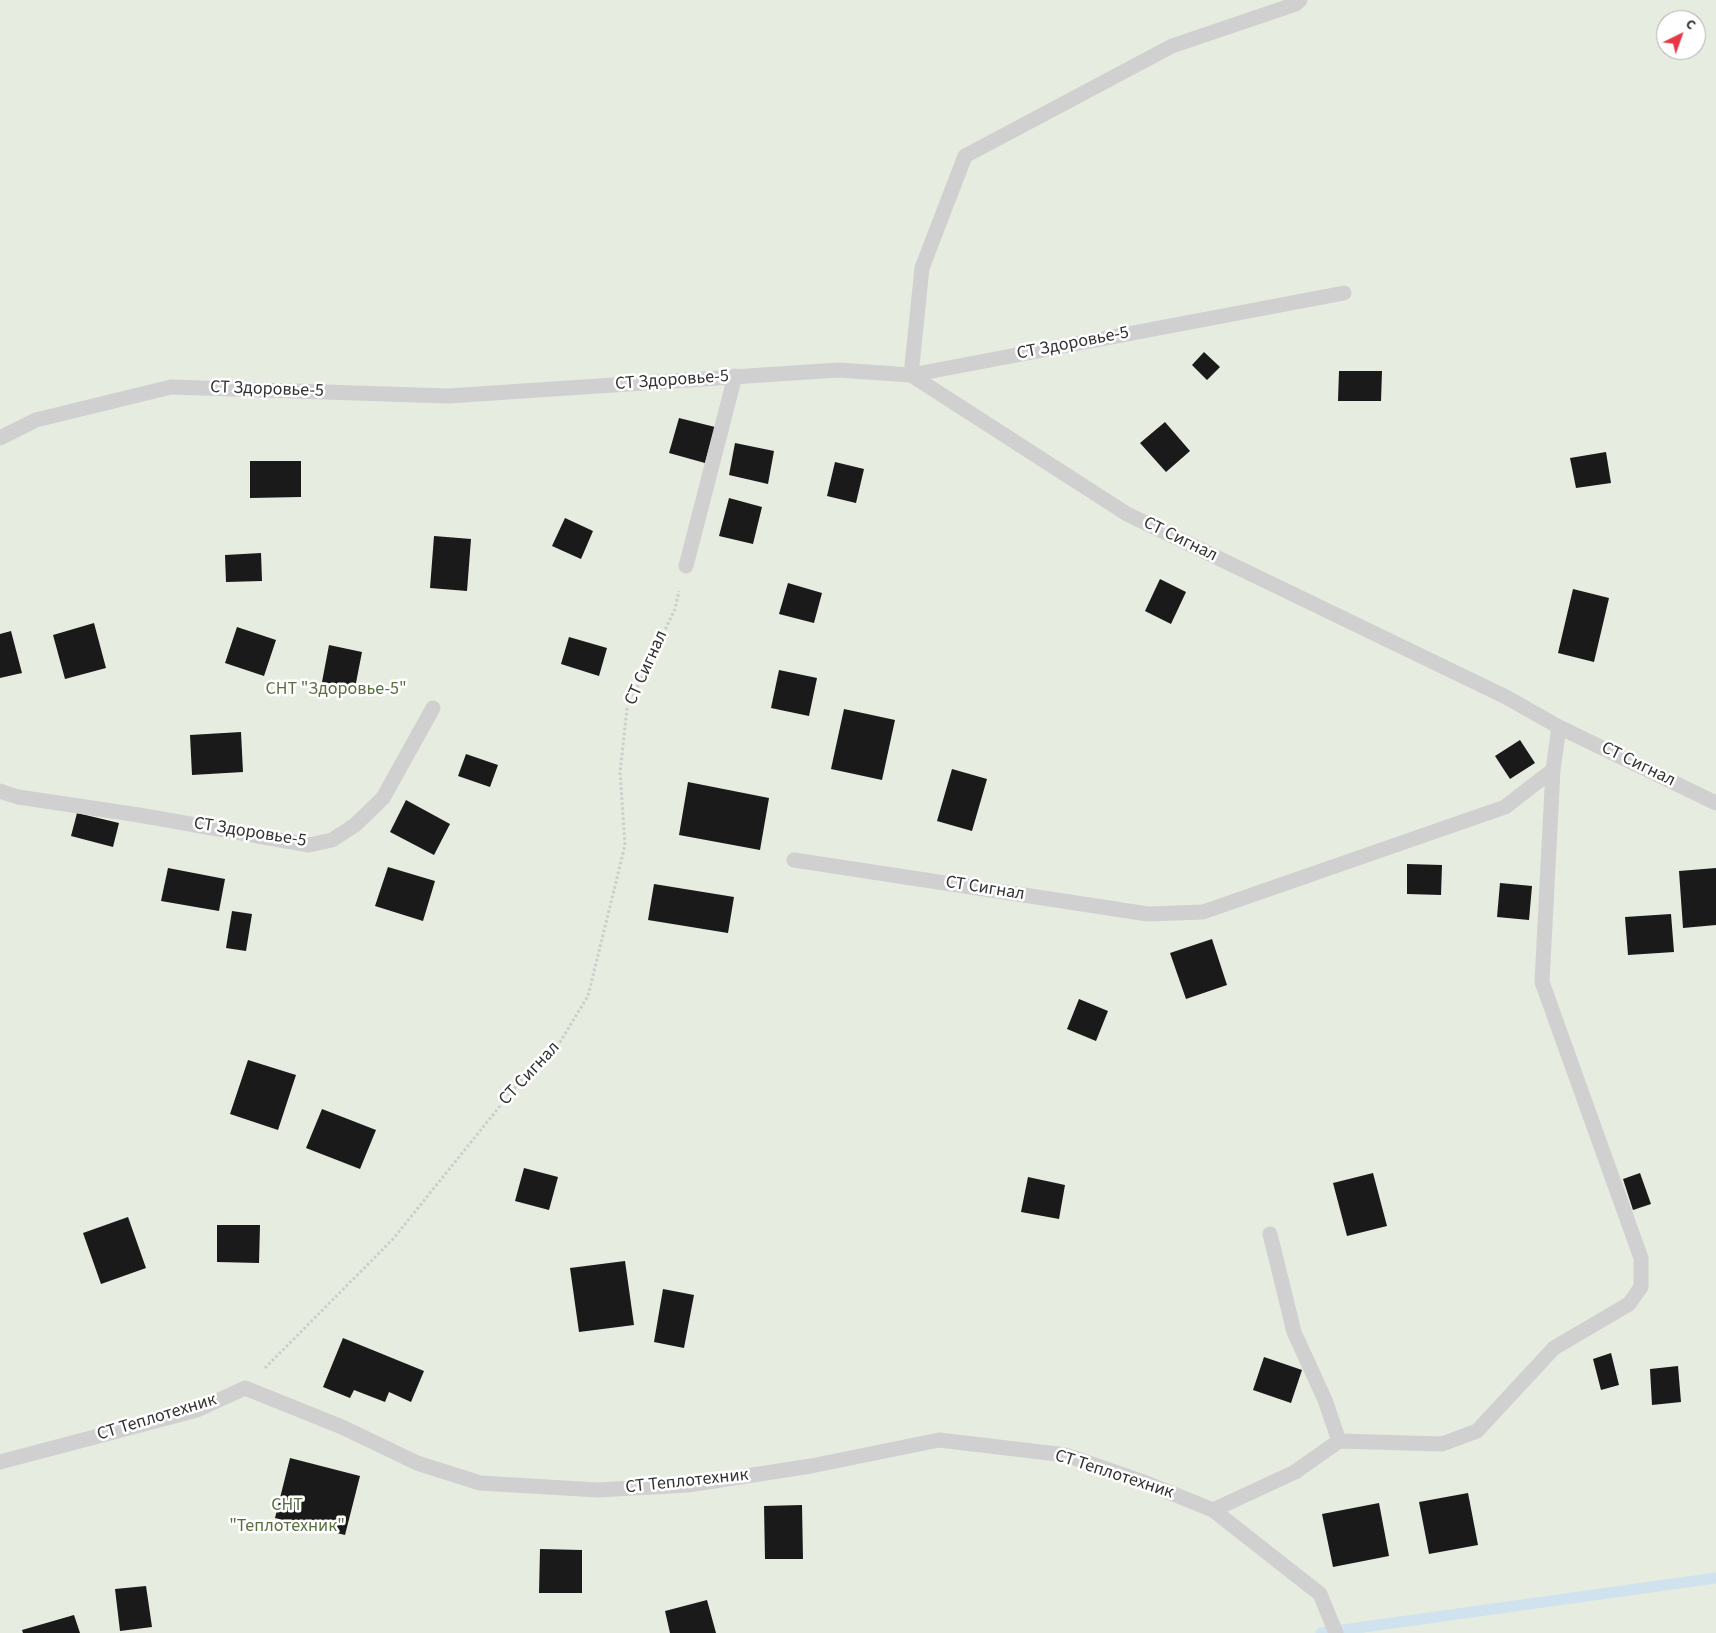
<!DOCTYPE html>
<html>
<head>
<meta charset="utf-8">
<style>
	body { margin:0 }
	#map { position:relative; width:1716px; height:1633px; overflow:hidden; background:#fff; font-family:"Source Sans 3",sans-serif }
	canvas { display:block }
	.north { position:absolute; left:1656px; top:10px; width:50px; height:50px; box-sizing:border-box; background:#fff; border:1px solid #adadad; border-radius:50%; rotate:42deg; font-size:14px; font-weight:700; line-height:20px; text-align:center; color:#333 }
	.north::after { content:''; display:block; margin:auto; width:18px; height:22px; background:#e63946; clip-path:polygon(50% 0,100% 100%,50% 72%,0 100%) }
</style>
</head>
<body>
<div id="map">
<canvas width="1716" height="1633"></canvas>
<div class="north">С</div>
</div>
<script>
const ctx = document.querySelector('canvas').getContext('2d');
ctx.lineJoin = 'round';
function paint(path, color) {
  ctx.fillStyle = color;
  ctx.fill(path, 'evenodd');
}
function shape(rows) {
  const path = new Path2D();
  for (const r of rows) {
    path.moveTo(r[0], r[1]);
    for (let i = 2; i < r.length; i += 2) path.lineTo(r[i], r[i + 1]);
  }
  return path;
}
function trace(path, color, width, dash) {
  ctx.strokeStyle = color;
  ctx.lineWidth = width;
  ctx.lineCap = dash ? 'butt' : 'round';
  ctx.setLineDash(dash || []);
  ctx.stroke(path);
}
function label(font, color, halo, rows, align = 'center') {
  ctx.font = font + ' "Source Sans 3",sans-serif';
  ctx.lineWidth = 5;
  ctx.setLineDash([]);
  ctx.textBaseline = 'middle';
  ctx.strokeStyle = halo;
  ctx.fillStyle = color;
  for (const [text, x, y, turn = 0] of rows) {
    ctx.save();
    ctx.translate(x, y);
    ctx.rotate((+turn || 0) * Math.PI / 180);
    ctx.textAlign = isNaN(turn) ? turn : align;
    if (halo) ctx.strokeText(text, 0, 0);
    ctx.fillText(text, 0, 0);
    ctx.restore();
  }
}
const green = shape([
	[0,0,1716,0,1716,1633,0,1633],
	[1666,20,1696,20,1696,50,1666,50]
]);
const stream = shape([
	[1321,1633,1716,1578]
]);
const building = shape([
	[1204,352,1220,367,1207,380,1192,365],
	[1339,371,1382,371,1381,401,1338,401],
	[679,418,715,427,705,463,669,453],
	[1165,422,1190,451,1166,472,1140,443],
	[735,443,774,451,768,484,729,475],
	[1606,452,1611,483,1576,488,1570,458],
	[250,461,301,461,301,497,250,498],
	[835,462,864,469,856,503,827,496],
	[729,498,762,507,753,544,719,536],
	[565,518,593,531,581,559,552,546],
	[434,536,471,539,467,591,430,588],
	[261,553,262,581,226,582,225,555],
	[1160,579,1186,592,1171,624,1145,611],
	[788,583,822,593,814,623,779,614],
	[1573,589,1609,598,1594,662,1558,653],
	[94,623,106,668,65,679,53,635],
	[237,627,276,640,264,676,225,663],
	[11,631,22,673,0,678,0,634],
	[569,637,607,648,599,676,561,664],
	[329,645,362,652,355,688,322,682],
	[779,670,817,678,809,716,771,708],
	[844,709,895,720,882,780,831,769],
	[241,732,243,772,192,775,190,735],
	[1520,740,1535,763,1510,779,1495,756],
	[466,754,498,765,490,787,458,776],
	[952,769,987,779,972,831,937,821],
	[688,782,769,798,760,850,679,835],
	[406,800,450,824,434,855,390,832],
	[77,813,119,823,113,847,71,836],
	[1407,864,1442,865,1441,895,1407,894],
	[388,867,435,881,423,921,375,906],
	[168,868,225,879,219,911,161,901],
	[1716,868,1716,925,1683,928,1679,871],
	[1500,883,1532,886,1529,920,1497,917],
	[654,884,734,897,728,933,648,920],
	[232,911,252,914,246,951,226,948],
	[1671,914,1674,952,1628,955,1625,917],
	[1212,939,1227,985,1186,999,1170,953],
	[1079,999,1108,1011,1096,1041,1067,1029],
	[248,1060,296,1075,278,1130,230,1114],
	[322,1109,376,1130,360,1169,306,1148],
	[524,1168,558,1177,549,1210,515,1201],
	[1373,1173,1387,1226,1347,1236,1333,1183],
	[1640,1173,1651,1204,1633,1210,1623,1179],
	[1028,1177,1065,1185,1059,1219,1021,1212],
	[128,1217,146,1268,101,1284,83,1233],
	[217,1225,260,1225,259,1263,217,1262],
	[625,1261,634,1325,579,1332,570,1268],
	[663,1289,694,1295,684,1348,654,1342],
	[343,1338,424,1371,411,1402,389,1392,385,1402,354,1390,350,1398,323,1387],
	[1611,1353,1619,1385,1601,1390,1593,1359],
	[1264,1357,1302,1370,1291,1403,1253,1390],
	[1678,1366,1681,1402,1652,1405,1650,1369],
	[290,1458,360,1476,345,1535,275,1518],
	[1468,1493,1478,1545,1429,1554,1419,1502],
	[1379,1503,1389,1556,1333,1567,1322,1514],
	[802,1505,803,1559,765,1559,764,1506],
	[540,1549,582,1550,582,1593,539,1593],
	[146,1586,152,1627,120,1631,115,1589],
	[707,1600,716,1633,670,1633,665,1611],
	[74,1615,80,1633,23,1633,22,1630]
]);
const path = shape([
	[265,1368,393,1239,521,1080,557,1047,588,996,625,845,620,772,627,709,675,609,679,591]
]);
const lane = shape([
	[1300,0,1296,4,1172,46,965,156,922,268,911,375,1127,514,1506,697,1559,727,1553,770,1542,982,1641,1258,1641,1287,1629,1304,1554,1348,1477,1431,1442,1444,1339,1441],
	[0,438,36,420,171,387,448,396,838,370,911,375,1344,293],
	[686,566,735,376],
	[1559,727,1716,803],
	[0,791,18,797,139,815,309,845,332,840,355,825,383,798,433,708],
	[794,860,1148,914,1203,912,1505,807,1553,770],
	[0,1462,197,1410,245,1388,342,1427,417,1463,480,1483,598,1490,688,1485,811,1466,939,1440,1066,1455,1141,1481,1213,1510,1320,1594,1336,1633],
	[1213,1510,1295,1472,1339,1441,1325,1400,1294,1332,1270,1234]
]);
const streetNames = [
	["СТ Здоровье-5",1073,344,-11],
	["СТ Здоровье-5",672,381,-4],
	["СТ Здоровье-5",267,390,2],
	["СТ Сигнал",1180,540,26],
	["СТ Сигнал",647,668,-66],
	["СТ Сигнал",1638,765,26],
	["СТ Здоровье-5",250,833,9],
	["СТ Сигнал",985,889,9],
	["СТ Сигнал",530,1074,-47],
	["СТ Теплотехник",157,1418,-17],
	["СТ Теплотехник",1114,1475,18],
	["СТ Теплотехник",687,1482,-6]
];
const parkNames = [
	["СНТ \"Здоровье-5\"",336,690],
	["СНТ",287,1506],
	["\"Теплотехник\"",287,1527]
];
paint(green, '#e6ecdf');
trace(stream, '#cfe2ee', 11);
paint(building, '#1a1a1a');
trace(path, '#cdcdcd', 3, [2.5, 2.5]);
trace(lane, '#d0d0d0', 15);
label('18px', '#333', '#fff', streetNames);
label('18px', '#56703f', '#fff', parkNames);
</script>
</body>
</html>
